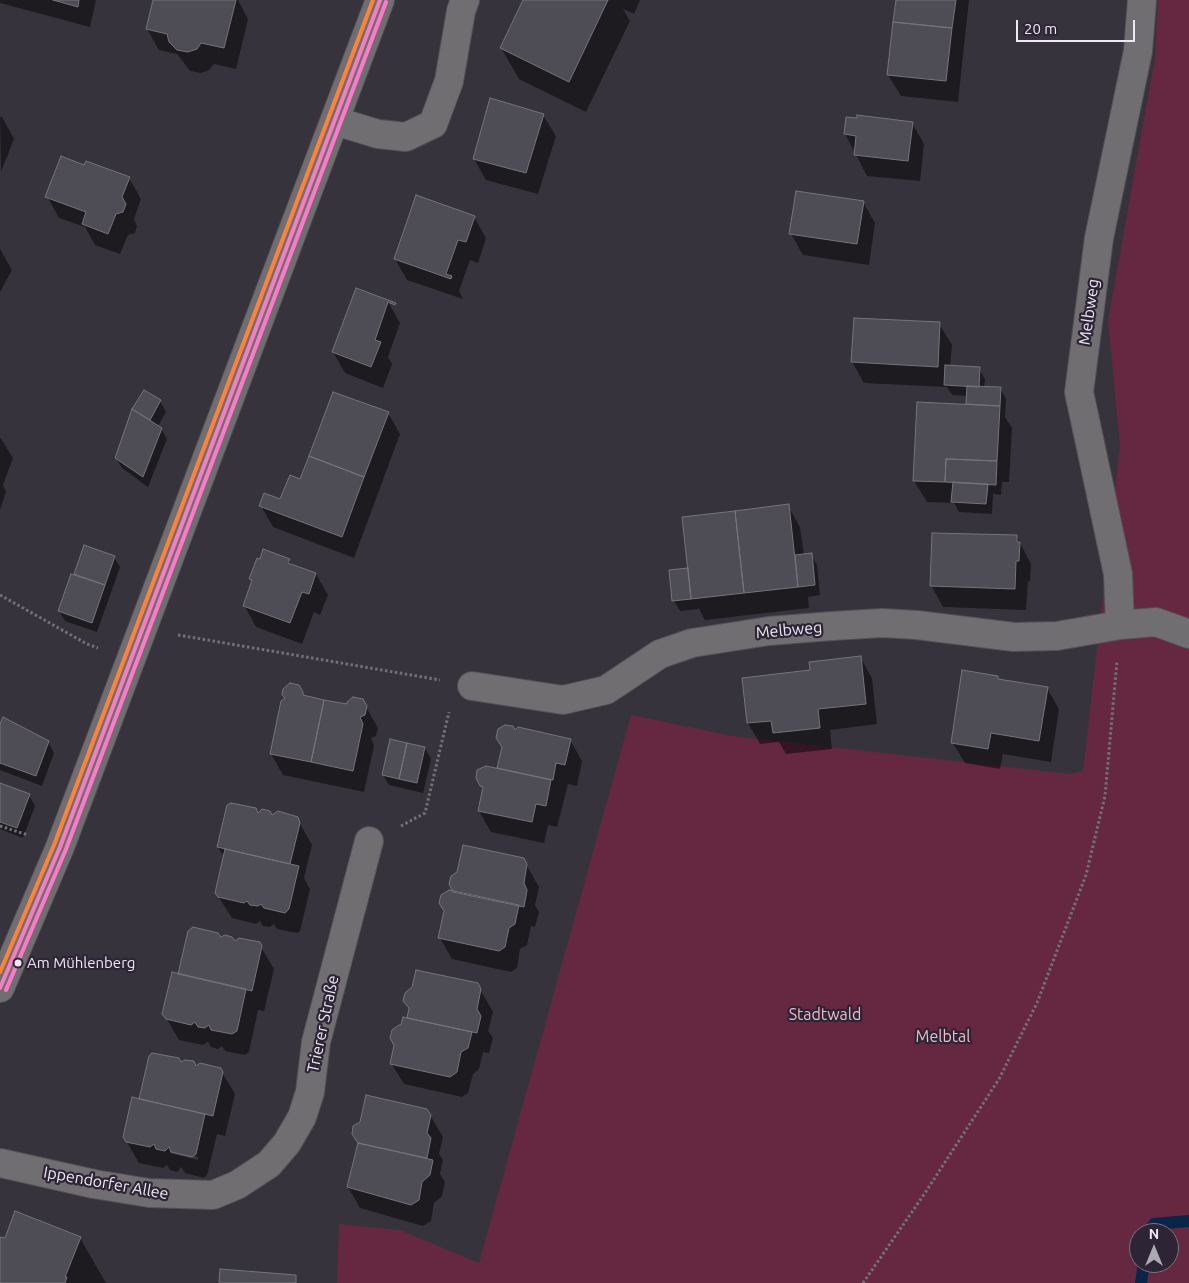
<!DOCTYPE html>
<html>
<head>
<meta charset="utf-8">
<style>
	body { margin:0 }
	#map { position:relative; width:1189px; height:1283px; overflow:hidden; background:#37333c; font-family:Ubuntu,sans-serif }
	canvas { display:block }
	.north { position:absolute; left:1129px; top:1223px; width:50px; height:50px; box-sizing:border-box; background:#2d2535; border:1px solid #7a7381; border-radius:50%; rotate:0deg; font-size:14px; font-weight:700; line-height:20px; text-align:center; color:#ede8f3 }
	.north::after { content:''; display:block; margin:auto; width:18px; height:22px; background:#ada9b3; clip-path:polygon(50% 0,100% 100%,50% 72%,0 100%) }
	.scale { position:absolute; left:1016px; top:20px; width:119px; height:22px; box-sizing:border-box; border:2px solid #ede8f3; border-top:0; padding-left:6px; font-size:15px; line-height:18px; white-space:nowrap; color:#ede8f3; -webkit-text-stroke:4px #2d2535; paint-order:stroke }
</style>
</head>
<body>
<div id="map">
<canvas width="1189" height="1283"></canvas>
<div class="north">N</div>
<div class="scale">20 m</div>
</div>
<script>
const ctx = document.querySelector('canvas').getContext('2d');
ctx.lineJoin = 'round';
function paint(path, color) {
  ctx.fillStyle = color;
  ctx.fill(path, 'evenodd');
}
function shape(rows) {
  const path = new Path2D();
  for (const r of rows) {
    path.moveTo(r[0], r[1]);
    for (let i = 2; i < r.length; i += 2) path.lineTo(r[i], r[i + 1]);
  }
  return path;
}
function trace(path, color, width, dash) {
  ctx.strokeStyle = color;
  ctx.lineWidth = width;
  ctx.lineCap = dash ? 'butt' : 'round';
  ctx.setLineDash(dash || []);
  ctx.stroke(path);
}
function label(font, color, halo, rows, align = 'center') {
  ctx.font = font + ' Ubuntu,sans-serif';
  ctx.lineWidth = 4.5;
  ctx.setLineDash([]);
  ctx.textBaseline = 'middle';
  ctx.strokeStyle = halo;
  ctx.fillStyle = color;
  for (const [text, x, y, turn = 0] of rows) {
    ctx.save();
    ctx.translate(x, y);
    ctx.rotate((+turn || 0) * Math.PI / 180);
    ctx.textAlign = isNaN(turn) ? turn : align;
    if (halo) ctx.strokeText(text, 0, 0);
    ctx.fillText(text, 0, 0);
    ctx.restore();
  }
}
const green = shape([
	[1158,0,1189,0,1189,1283,337,1283,339,1224,400,1230,479,1263,631,715,732,736,1070,774,1083,771,1120,446,1108,321,1155,58],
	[1139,1233,1169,1233,1169,1263,1139,1263]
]);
const shadow = shape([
	[0,0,96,0,90,27,0,3],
	[154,0,238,0,248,19,236,69,214,64,209,70,201,73,190,71,177,54,159,50,147,29],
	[525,0,640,0,634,14,623,9,630,21,586,112,519,79,501,48],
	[897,0,969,0,958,102,901,96,888,75],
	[543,115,556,136,538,194,486,180,474,159],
	[0,117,2,117,14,139,1,172],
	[858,120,912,123,924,144,920,181,867,176,845,134],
	[85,166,129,178,141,199,134,219,137,226,135,233,128,235,120,254,95,245,85,227,59,218,47,196],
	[863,202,875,223,869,265,803,255,791,234],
	[474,217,486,238,478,263,470,260,459,291,463,299,407,280,395,259],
	[0,249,12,270,0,292],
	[388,302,400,323,388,357,392,364,383,388,345,373,333,352],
	[939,324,952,345,950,367,979,369,985,379,984,388,1000,388,1006,399,1005,417,1012,428,1009,482,1002,482,1001,495,993,494,992,514,959,512,954,503,927,502,914,481,967,405,968,396,952,395,947,387,864,383,852,362],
	[145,392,160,401,166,412,158,426,161,428,167,439,148,487,122,468,116,458,134,410],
	[388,413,400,434,354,558,273,527,261,506,281,501,301,480],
	[0,437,13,458,3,485,6,492,0,510],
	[788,506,800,527,804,556,811,555,817,565,820,595,808,597,809,608,705,620,699,609,680,611,674,601,689,569],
	[1017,537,1031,564,1030,581,1028,581,1026,610,943,607,931,585],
	[85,546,114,557,120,567,97,632,65,621,59,611,75,576],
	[289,560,292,565,316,574,328,595,320,615,314,612,302,644,256,627,244,605,253,583,251,579],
	[860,657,872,678,877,724,830,730,832,749,786,754,779,742,760,744,748,723,743,679,812,672],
	[997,678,999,681,1047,688,1059,709,1051,762,1003,754,1000,769,965,763,952,742],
	[298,686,304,697,348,706,362,700,378,728,376,736,371,738,374,746,364,792,283,775,271,754],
	[0,727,48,742,54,753,42,786,0,770],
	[515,732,570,740,582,761,577,786,568,784,557,827,548,825,544,843,491,832,479,811,484,789,477,778,498,769,503,747],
	[425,748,431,759,423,793,389,785,383,775],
	[0,784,29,795,35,806,23,838,0,829],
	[258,814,297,818,312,845,304,878,310,889,300,931,297,933,277,929,274,924,270,927,263,926,260,921,256,924,232,918,216,893,224,857,218,847],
	[523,859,539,887,535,905,539,912,535,927,531,926,527,945,520,949,517,968,511,972,452,959,440,938,456,893],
	[221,939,235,942,259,944,274,969,264,1011,258,1010,249,1052,245,1055,225,1051,222,1046,218,1049,211,1047,208,1042,203,1045,179,1040,164,1014,179,975],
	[477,984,493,1012,488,1031,493,1038,489,1053,483,1052,479,1069,473,1074,468,1093,462,1097,404,1084,391,1063,402,1027,408,1019,410,1010,404,1001],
	[180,1064,220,1069,235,1094,225,1136,217,1134,207,1175,204,1178,185,1173,181,1167,177,1172,170,1170,167,1165,163,1168,139,1163,124,1137,140,1100],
	[170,1150,198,1157,198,1160,170,1153],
	[427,1110,443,1137,439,1154,443,1160,440,1174,445,1182,442,1196,434,1203,431,1221,423,1226,360,1208,348,1187,359,1143,354,1134,361,1123],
	[0,1238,5,1240,80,1238,106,1283,0,1283]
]);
const stream = shape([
	[1148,1233,1154,1224,1189,1221],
	[1141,1283,1144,1263]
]);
const building = shape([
	[53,0,79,0,78,7,53,0],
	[153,0,236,0,224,48,201,43,197,49,188,52,177,50,169,42,167,34,146,29,153,0],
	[523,0,608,0,569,82,500,48,523,0],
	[896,0,956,0,952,28,893,22,896,0],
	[893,22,952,28,946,81,887,75,893,22],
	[490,98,544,114,526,173,473,159,490,98],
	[857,115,913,122,908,161,854,155,856,136,844,134,846,117,857,118,857,115],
	[61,156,84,165,86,161,130,177,122,197,126,204,123,212,116,214,108,234,82,224,86,212,45,197,61,156],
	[796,191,864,201,857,244,789,234,796,191],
	[416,195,475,216,466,242,458,240,446,274,452,276,451,279,394,259,416,195],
	[356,288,396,303,395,305,388,302,375,340,381,342,371,367,332,352,356,288],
	[854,318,940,322,938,367,851,362,854,318],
	[945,365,980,367,979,387,944,385,945,365],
	[967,386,1001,387,1000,406,966,404,967,386],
	[144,390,161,400,150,420,132,409,144,390],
	[333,392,389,412,364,477,309,456,333,392],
	[917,402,1000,406,997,461,946,459,945,482,913,481,917,402],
	[132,409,162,428,143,477,115,458,132,409],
	[309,456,364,477,342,537,259,506,264,493,280,499,290,475,300,479,309,456],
	[946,459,997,461,996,485,945,482,946,459],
	[953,482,988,484,986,504,951,502,953,482],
	[789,504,798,587,744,593,735,511,789,504],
	[735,511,744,593,691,599,682,517,735,511],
	[932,533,1017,535,1017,542,1020,542,1019,561,1016,561,1015,589,930,586,932,533],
	[84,545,115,556,105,585,74,574,84,545],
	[263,549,290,559,288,563,316,573,309,594,302,592,290,623,243,606,252,580,249,579,257,558,260,559,263,549],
	[812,553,815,585,798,587,795,555,812,553],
	[688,568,691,599,672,601,669,570,688,568],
	[71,574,105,585,92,623,58,611,71,574],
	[861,656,866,704,818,709,820,728,773,733,771,721,747,723,742,678,810,670,809,662,861,656],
	[962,670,998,676,998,679,1048,687,1039,741,991,733,988,749,951,743,962,670],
	[290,683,299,685,303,692,303,695,324,700,311,762,270,754,281,701,285,698,282,695,283,689,290,683],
	[353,697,363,699,367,706,365,715,360,717,363,724,353,771,311,762,324,700,347,704,347,702,353,697],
	[3,717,49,741,36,776,0,763,0,724,3,717],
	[505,725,513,726,515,730,518,727,571,739,565,765,556,763,553,780,497,768,502,747,496,738,498,729,505,725],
	[390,739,407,743,399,779,382,775,390,739],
	[407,743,425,747,417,783,399,779,407,743],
	[486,766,551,780,546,806,536,804,532,822,478,811,483,787,480,786,476,778,477,770,486,766],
	[0,783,30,794,17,828,0,822,0,783],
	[231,803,256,808,258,813,262,809,270,811,272,815,278,811,298,817,300,823,290,864,217,847,227,805,231,803],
	[463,845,524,858,527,864,524,883,527,890,524,907,453,892,449,884,451,876,457,872,463,845],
	[225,849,299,866,289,909,285,913,264,908,261,904,258,906,250,905,247,901,244,903,218,897,215,893,225,849],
	[449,890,519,905,515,924,509,928,505,947,499,951,438,938,444,911,439,903,441,895,449,890],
	[193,927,218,933,221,937,225,935,232,937,235,941,239,938,260,942,262,946,252,991,178,974,188,931,193,927],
	[416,970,478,983,481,989,477,1009,481,1016,477,1033,407,1018,409,1008,403,1001,405,993,412,987,416,970],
	[172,972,246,989,237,1031,232,1034,211,1030,209,1025,205,1028,198,1027,195,1022,191,1025,166,1019,162,1014,172,972],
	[403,1017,472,1032,468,1048,461,1052,457,1072,450,1077,390,1064,394,1045,390,1038,392,1030,399,1025,401,1025,403,1017],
	[152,1053,179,1058,181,1062,185,1060,194,1061,196,1066,200,1063,221,1068,223,1072,213,1116,139,1099,149,1056,152,1053],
	[366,1095,427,1109,431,1115,427,1133,431,1138,427,1158,358,1143,352,1134,353,1126,360,1122,366,1095],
	[132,1097,205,1114,196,1154,192,1157,171,1152,169,1147,165,1151,156,1149,154,1144,150,1147,126,1142,123,1137,132,1097],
	[358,1143,433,1160,430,1175,422,1182,419,1200,411,1205,347,1187,358,1143],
	[15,1211,81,1237,65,1277,67,1277,65,1283,0,1283,0,1237,5,1238,15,1211],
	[220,1269,296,1275,296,1283,219,1283,220,1269]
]);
const path = shape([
	[0,595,87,644,98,648],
	[178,635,440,680],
	[0,826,28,835],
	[401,826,425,813,449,712],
	[863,1283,925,1193,999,1079,1037,1003,1086,875,1105,796,1117,661]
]);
const minor = shape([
	[335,121,378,134,406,137,433,124,449,81,461,11,465,0],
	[1120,625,1118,574,1079,392,1099,238,1138,51,1142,0],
	[472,686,563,700,606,690,660,654,692,643,769,631,832,626,882,623,917,625,1014,637,1057,636,1120,625,1156,622,1189,634],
	[0,988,60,847,380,0],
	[0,1163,94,1184,149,1193,213,1195,237,1185,269,1164,287,1143,302,1117,310,1092,316,1042,369,841]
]);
const bus1 = shape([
	[0,988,60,847,380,0]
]);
const bus2 = shape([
	[6,990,66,849,386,2]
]);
const bus3 = shape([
	[0,972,54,845,373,0]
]);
const markers = [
	[18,963,4.5,"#ede8f3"]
];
const busNames = [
	["Am Mühlenberg",27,963]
];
const streetNames = [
	["Melbweg",1089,312,-82],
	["Melbweg",789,630,-5],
	["Trierer Straße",323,1024,-78],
	["Ippendorfer Allee",106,1183,10]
];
const parkNames = [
	["Stadtwald",825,1015],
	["Melbtal",943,1037]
];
paint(green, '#662840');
paint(shadow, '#0007');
trace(stream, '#092547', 12);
paint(building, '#4e4c54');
trace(building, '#75747c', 1);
trace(minor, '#545158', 30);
trace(path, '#737175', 3, [2.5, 2.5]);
trace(minor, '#716e72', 28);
trace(bus1, '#f47ec0', 4);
trace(bus2, '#fe7ac9', 4);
trace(bus3, '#ff823a', 4);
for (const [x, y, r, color] of markers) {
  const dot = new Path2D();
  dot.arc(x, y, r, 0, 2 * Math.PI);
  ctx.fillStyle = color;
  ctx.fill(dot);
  trace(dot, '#2d2535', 2);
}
label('15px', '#ede8f3', '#2d2535', busNames, 'left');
label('16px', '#ede8f3', '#2d2535', streetNames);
label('16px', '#f0bccb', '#2d2535', parkNames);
</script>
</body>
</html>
